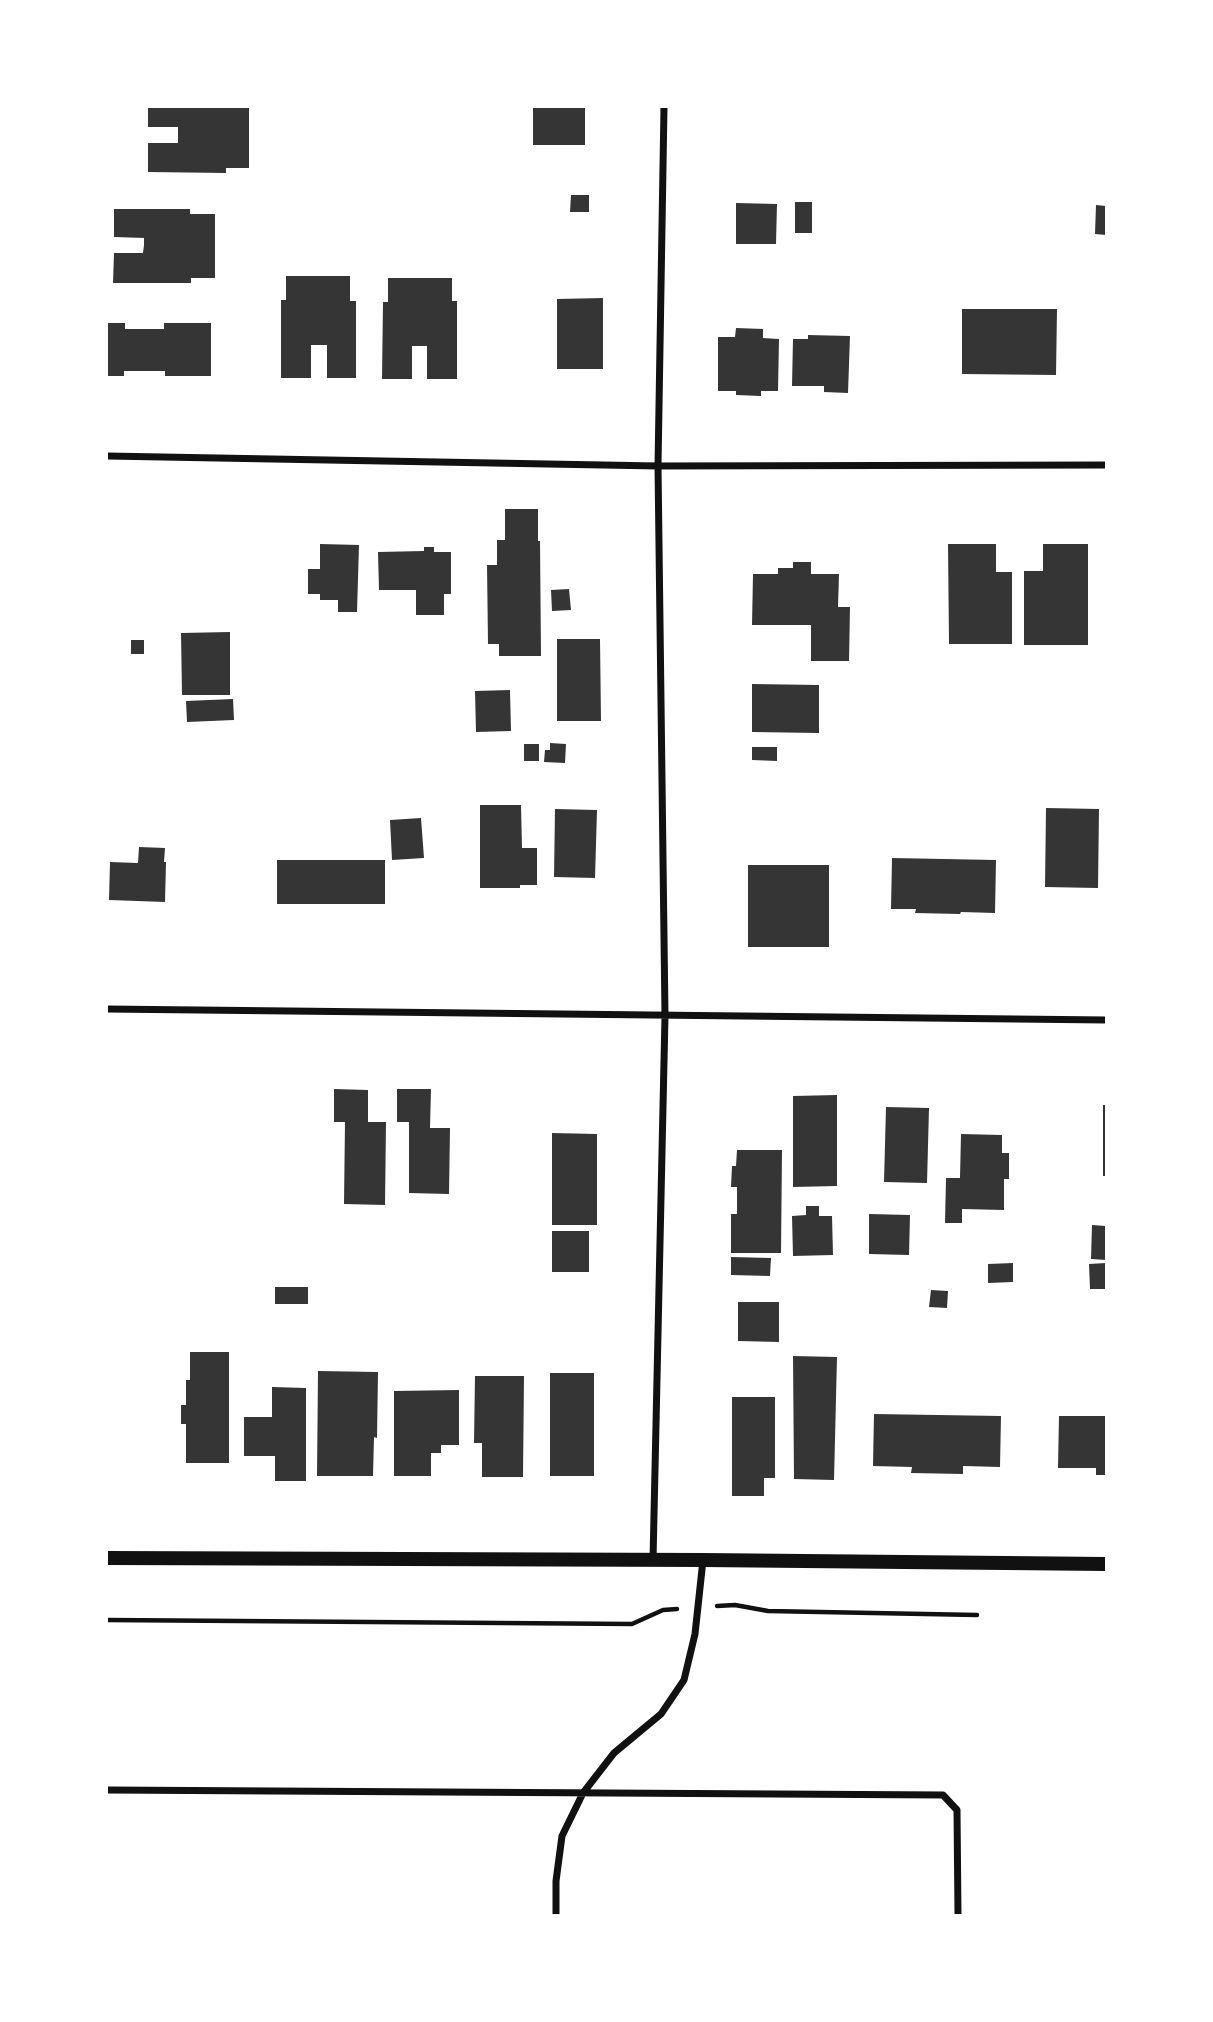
<!DOCTYPE html>
<html>
<head>
<meta charset="utf-8">
<style>
	body { margin:0 }
	#map { position:relative; width:1213px; height:2022px; overflow:hidden; background:#fff; font-family:"Source Sans 3",sans-serif }
	canvas { display:block }
	.frame { position:absolute; inset:0; border:108px solid #fff; pointer-events:none }
</style>
</head>
<body>
<div id="map">
<canvas width="1213" height="2022"></canvas>
<div class="frame"></div>
</div>
<script>
const ctx = document.querySelector('canvas').getContext('2d');
ctx.lineJoin = 'round';
function paint(path, color) {
  ctx.fillStyle = color;
  ctx.fill(path, 'evenodd');
}
function shape(rows) {
  const path = new Path2D();
  for (const r of rows) {
    path.moveTo(r[0], r[1]);
    for (let i = 2; i < r.length; i += 2) path.lineTo(r[i], r[i + 1]);
  }
  return path;
}
function trace(path, color, width, dash) {
  ctx.strokeStyle = color;
  ctx.lineWidth = width;
  ctx.lineCap = dash ? 'butt' : 'round';
  ctx.setLineDash(dash || []);
  ctx.stroke(path);
}
const building = shape([
	[148,107,249,107,249,168,226,168,226,173,148,172,148,143,178,143,178,127,148,127],
	[533,107,585,107,585,145,533,145],
	[571,195,589,195,589,212,570,212],
	[795,202,812,202,812,233,795,233],
	[736,203,777,204,776,244,736,244],
	[1096,205,1106,206,1106,235,1095,234],
	[114,209,190,209,190,214,215,214,215,278,191,278,191,283,113,283,114,253,143,253,144,245,144,238,114,237],
	[286,276,350,276,350,301,356,301,356,378,327,378,327,345,311,345,311,378,281,378,281,300,286,300],
	[388,278,452,278,452,301,457,301,457,379,427,379,427,346,412,346,412,379,382,379,383,302,388,302],
	[603,298,603,369,557,369,557,299],
	[962,309,1057,309,1056,375,962,374],
	[107,323,125,323,125,329,164,329,164,323,211,323,211,376,165,376,165,371,124,371,124,376,107,376],
	[736,328,763,329,763,338,779,339,778,391,761,391,761,396,736,395,736,391,718,391,718,337,735,337],
	[808,335,850,336,848,393,824,392,824,386,792,386,793,339,808,339],
	[505,509,538,509,538,541,540,541,541,656,499,656,499,644,488,644,487,565,497,565,497,540,505,540],
	[320,544,359,545,357,612,338,612,338,600,320,600,320,594,308,594,308,569,320,569],
	[948,544,996,544,996,572,1012,572,1012,644,949,644],
	[1043,544,1088,544,1088,645,1024,645,1024,571,1043,571],
	[424,547,434,547,434,552,451,552,451,594,444,594,444,615,416,615,416,590,379,590,378,552,424,551],
	[793,562,811,562,811,574,839,574,838,607,850,607,849,661,811,661,811,625,752,625,753,574,778,574,778,568,793,568],
	[569,589,571,610,552,611,551,590],
	[230,632,230,695,182,695,181,633],
	[557,639,600,639,601,721,557,721],
	[131,640,144,640,144,654,131,654],
	[752,684,819,685,819,733,752,732],
	[510,690,511,731,476,732,475,691],
	[233,699,234,720,187,722,186,701],
	[550,743,566,744,565,763,544,762,545,750,550,750],
	[524,744,539,744,539,761,524,761],
	[752,747,777,747,777,761,752,760],
	[480,805,521,805,522,848,537,848,537,885,520,885,520,888,480,888],
	[1046,808,1099,809,1098,888,1045,887],
	[555,809,597,810,595,878,554,877],
	[421,818,424,858,392,860,390,820],
	[139,847,165,848,164,862,166,862,165,902,109,900,110,862,138,863],
	[892,858,996,860,995,913,961,912,960,914,915,913,916,909,891,909],
	[277,860,385,860,385,904,277,904],
	[748,865,829,865,829,947,748,947],
	[334,1089,368,1090,368,1122,386,1122,385,1205,344,1204,345,1122,334,1122],
	[397,1089,431,1089,430,1128,450,1128,449,1194,409,1193,409,1122,397,1122],
	[837,1095,837,1186,793,1187,793,1096],
	[1103,1105,1106,1105,1106,1176,1103,1176],
	[886,1107,929,1108,927,1183,884,1182],
	[552,1133,597,1134,597,1225,552,1225],
	[961,1134,1002,1135,1002,1153,1009,1153,1009,1179,1004,1179,1004,1210,962,1209,962,1223,945,1223,946,1178,960,1178],
	[737,1150,782,1150,781,1253,731,1253,731,1214,737,1214,737,1187,731,1187,732,1166,736,1166],
	[806,1206,819,1206,819,1216,832,1216,833,1255,793,1256,792,1216,806,1215],
	[869,1214,910,1215,909,1255,869,1254],
	[1092,1225,1106,1226,1106,1260,1091,1259],
	[552,1231,589,1231,589,1272,552,1272],
	[731,1257,771,1258,770,1276,731,1275],
	[1013,1263,1013,1282,988,1283,988,1264],
	[1106,1263,1106,1289,1090,1289,1089,1264],
	[275,1287,308,1287,308,1304,275,1304],
	[931,1290,948,1291,947,1308,929,1307],
	[738,1302,779,1302,779,1342,738,1341],
	[190,1352,229,1352,229,1463,186,1463,186,1424,181,1424,181,1405,186,1405,186,1380,190,1380],
	[793,1356,837,1357,834,1480,794,1479],
	[318,1371,378,1372,377,1438,374,1437,373,1476,317,1476],
	[550,1373,594,1373,594,1476,550,1476],
	[475,1376,524,1376,523,1477,482,1477,482,1443,474,1443],
	[272,1387,306,1388,306,1481,275,1481,275,1456,244,1456,244,1417,272,1417],
	[459,1390,459,1445,441,1445,441,1453,431,1453,431,1476,394,1476,394,1391],
	[732,1397,775,1397,775,1478,764,1478,764,1496,732,1496],
	[874,1414,1001,1416,1000,1467,963,1466,963,1474,911,1473,912,1467,873,1466],
	[1059,1416,1106,1416,1106,1475,1096,1475,1096,1468,1058,1468]
]);
const path = shape([
	[717,1606,735,1605,768,1611,977,1615],
	[107,1620,632,1624,663,1610,677,1609]
]);
const minor = shape([
	[107,456,658,466,1106,465],
	[107,1009,1106,1020],
	[653,1560,665,1016,658,466,664,107],
	[107,1790,943,1795,957,1810,958,1915],
	[556,1915,556,1881,562,1836,583,1793,614,1753,661,1714,684,1680,695,1634,703,1560]
]);
const secondary = shape([
	[107,1558,703,1560,1106,1564]
]);
paint(building, '#353535');
trace(path, '#111', 4.5);
trace(minor, '#111', 7);
trace(secondary, '#111', 14);
</script>
</body>
</html>
